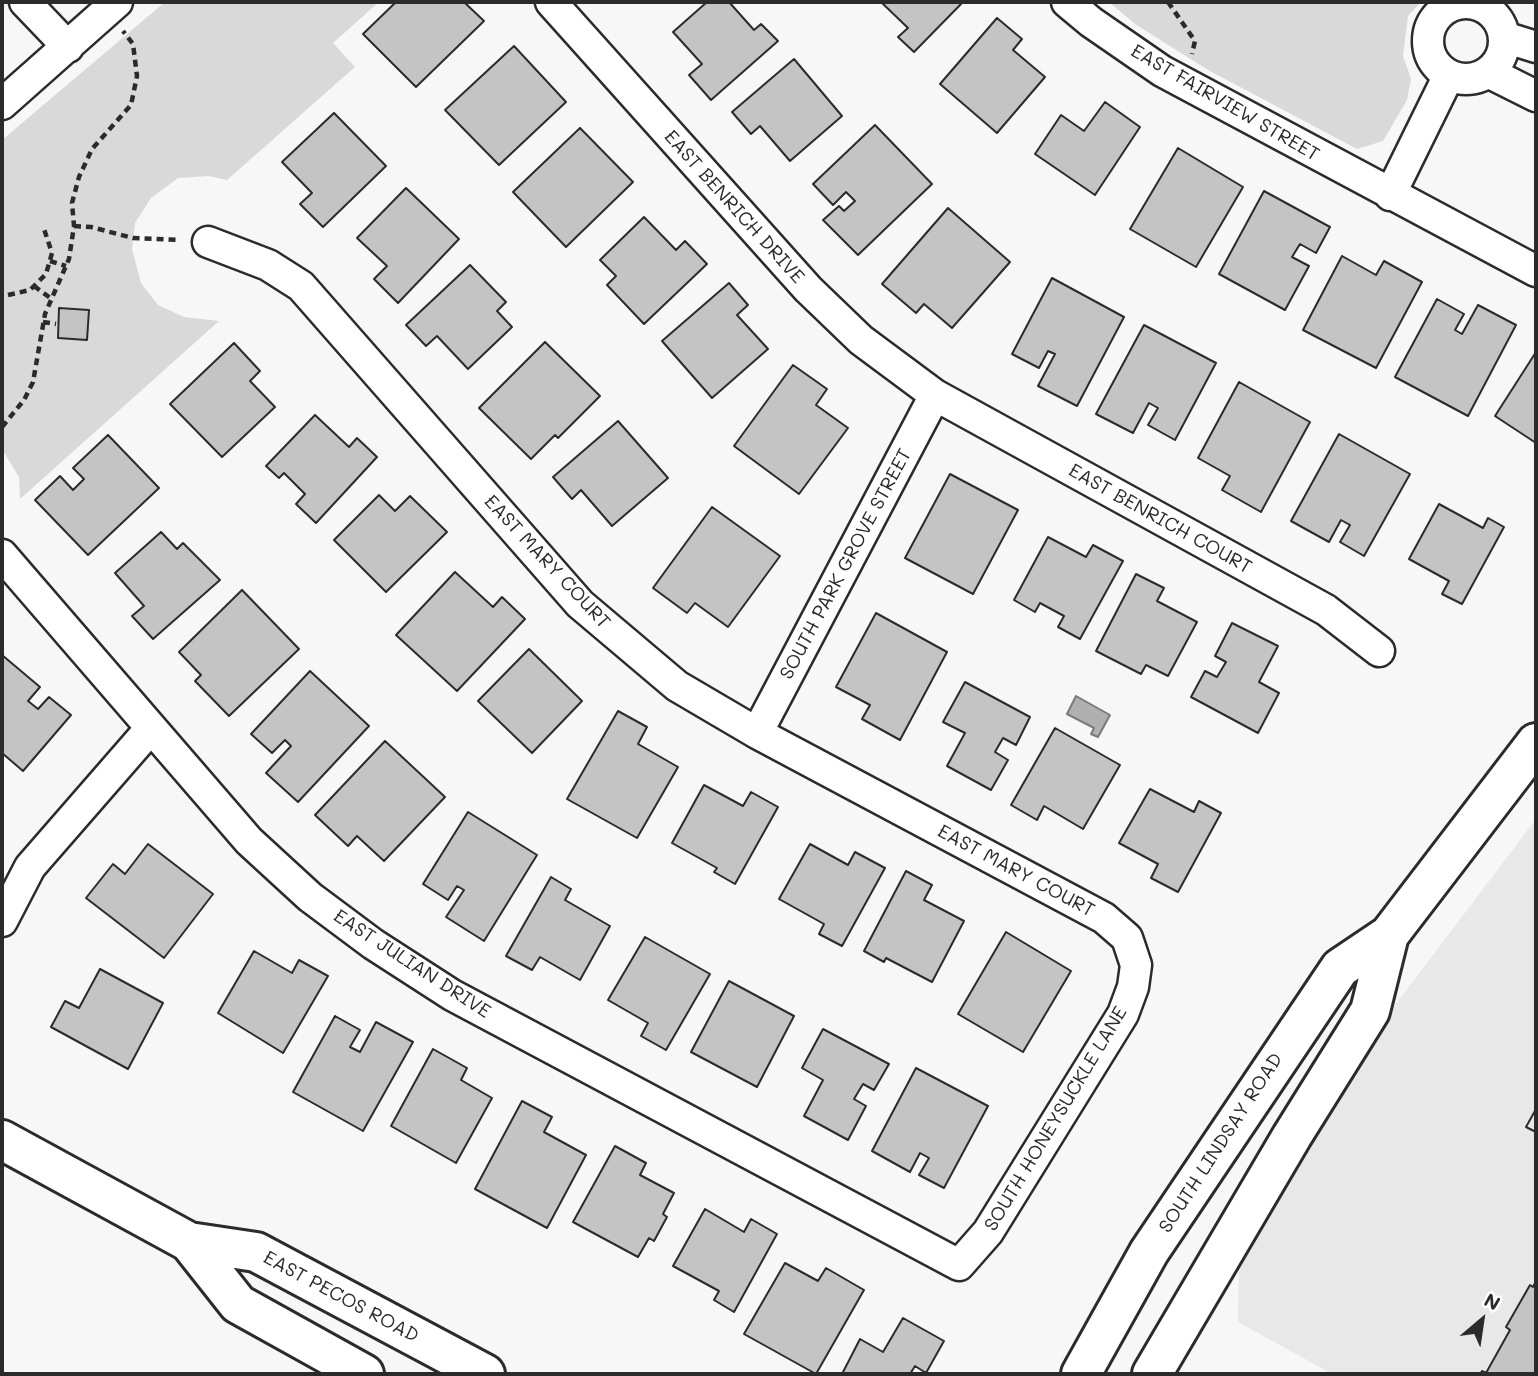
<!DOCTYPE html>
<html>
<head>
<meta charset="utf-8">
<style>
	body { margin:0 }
	#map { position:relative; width:1538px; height:1376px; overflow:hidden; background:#f7f7f7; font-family:Mali,sans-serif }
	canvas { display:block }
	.frame { position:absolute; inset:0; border:4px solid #2b2b2b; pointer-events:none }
	.north { position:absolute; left:1447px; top:1285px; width:70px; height:70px; -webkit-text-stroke:5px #fff; paint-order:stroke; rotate:29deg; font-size:19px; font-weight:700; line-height:28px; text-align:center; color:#2b2b2b }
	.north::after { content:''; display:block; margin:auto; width:24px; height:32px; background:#2b2b2b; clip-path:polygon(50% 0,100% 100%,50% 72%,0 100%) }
</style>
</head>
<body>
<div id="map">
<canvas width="1538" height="1376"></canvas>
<div class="frame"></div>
<div class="north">N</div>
</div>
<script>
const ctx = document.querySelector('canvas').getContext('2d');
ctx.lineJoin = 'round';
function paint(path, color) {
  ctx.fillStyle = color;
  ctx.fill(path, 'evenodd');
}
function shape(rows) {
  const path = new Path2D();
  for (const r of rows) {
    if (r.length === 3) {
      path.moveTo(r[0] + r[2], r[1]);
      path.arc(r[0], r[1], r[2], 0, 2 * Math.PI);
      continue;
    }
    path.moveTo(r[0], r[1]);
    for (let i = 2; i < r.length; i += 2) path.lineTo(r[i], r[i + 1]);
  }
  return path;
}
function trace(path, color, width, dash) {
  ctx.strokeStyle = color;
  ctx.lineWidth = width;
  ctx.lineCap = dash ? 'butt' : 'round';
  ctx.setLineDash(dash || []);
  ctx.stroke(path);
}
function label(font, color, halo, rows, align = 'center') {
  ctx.font = font + ' Mali,sans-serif';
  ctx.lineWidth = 5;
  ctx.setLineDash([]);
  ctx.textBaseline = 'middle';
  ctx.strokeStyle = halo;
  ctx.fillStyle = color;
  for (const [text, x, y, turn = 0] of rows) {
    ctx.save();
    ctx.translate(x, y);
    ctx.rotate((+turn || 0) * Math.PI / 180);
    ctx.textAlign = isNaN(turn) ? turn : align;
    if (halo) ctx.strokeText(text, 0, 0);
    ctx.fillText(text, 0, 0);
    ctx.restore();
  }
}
const built = shape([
	[1536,819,1536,1374,1332,1374,1238,1322,1239,1256,1383,1021]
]);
const green = shape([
	[165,2,379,2,333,43,355,67,227,180,209,176,178,178,151,198,135,223,132,249,141,283,158,305,184,317,219,321,20,499,19,477,2,449,2,140],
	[1109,2,1421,2,1408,16,1403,56,1411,79,1407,100,1383,141,1357,149,1208,70,1135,24]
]);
const water = shape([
	[1076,696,1110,715,1098,737,1091,734,1094,728,1067,714,1076,696]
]);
const building = shape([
	[396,2,464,2,484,21,416,87,363,34,396,2],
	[707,2,729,2,754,30,761,24,778,41,711,100,689,75,702,64,673,32,707,2],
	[881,2,963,2,914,52,898,37,908,28,881,2],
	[997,18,1022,39,1013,50,1045,77,997,133,940,84,997,18],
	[514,46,566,102,499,165,445,110,514,46],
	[794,59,842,116,790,161,760,126,751,134,732,112,794,59],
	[1105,102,1140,127,1095,195,1035,154,1061,115,1084,131,1105,102],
	[334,113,386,166,323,227,300,204,312,193,282,162,334,113],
	[875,125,932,184,858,255,823,220,839,206,844,211,855,201,846,192,833,205,813,184,875,125],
	[580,128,633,182,566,247,513,192,580,128],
	[1178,148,1243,187,1196,267,1130,229,1178,148],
	[406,188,459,239,398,303,374,279,387,266,357,238,406,188],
	[1264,191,1330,227,1316,253,1300,244,1292,257,1309,266,1285,310,1219,274,1264,191],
	[948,208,1010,262,952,328,924,304,916,313,882,284,948,208],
	[644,217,676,250,685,241,707,264,644,324,607,285,616,276,600,260,644,217],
	[1342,256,1376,275,1384,261,1422,282,1376,368,1303,330,1342,256],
	[470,265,506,302,497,311,512,327,468,369,437,336,426,346,406,325,470,265],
	[1052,278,1124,317,1077,406,1038,386,1055,354,1048,351,1039,368,1012,354,1052,278],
	[729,283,748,305,737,315,768,349,712,398,662,341,729,283],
	[1437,299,1464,314,1455,330,1462,334,1478,305,1516,325,1468,416,1395,377,1437,299],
	[59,308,89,310,87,340,58,338,59,308],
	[1144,325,1216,363,1175,440,1148,425,1158,408,1149,403,1133,433,1096,414,1144,325],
	[545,342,600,396,558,438,555,435,531,459,479,408,545,342],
	[234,343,260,371,250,381,275,407,222,457,170,404,234,343],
	[1536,352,1536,443,1495,416,1536,352],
	[793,365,827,389,816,405,848,428,799,494,734,446,793,365],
	[1239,382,1310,422,1261,512,1222,490,1230,476,1198,458,1239,382],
	[315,415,349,447,357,438,377,457,316,523,296,504,305,494,284,473,279,478,266,466,315,415],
	[618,421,668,478,612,526,581,490,572,499,553,477,618,421],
	[1339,434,1410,474,1364,556,1340,542,1350,525,1341,520,1329,542,1291,521,1339,434],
	[108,435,159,488,88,555,35,500,60,476,73,490,84,479,73,468,108,435],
	[950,474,1018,510,973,594,905,558,950,474],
	[379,495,395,511,410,496,447,532,386,592,334,540,379,495],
	[1439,504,1483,528,1488,518,1504,527,1462,604,1442,594,1449,581,1409,559,1439,504],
	[712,507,780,556,728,627,695,603,687,613,653,588,712,507],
	[161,532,177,549,183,543,220,580,153,639,132,616,144,606,115,573,161,532],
	[1048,537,1086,557,1093,545,1123,561,1080,639,1058,627,1064,616,1040,603,1035,612,1014,600,1048,537],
	[455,572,493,607,502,597,525,619,457,691,396,635,455,572],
	[1136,574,1164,588,1157,601,1197,622,1168,676,1146,665,1141,674,1096,651,1136,574],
	[242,590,299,649,229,716,195,681,201,675,179,652,242,590],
	[876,613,947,652,900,740,862,719,870,705,836,687,876,613],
	[1232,623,1278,646,1259,682,1279,693,1258,733,1191,697,1205,671,1217,677,1226,662,1215,656,1232,623],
	[529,649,582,701,532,753,478,701,529,649],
	[2,655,40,687,28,701,38,709,49,697,71,715,23,771,2,753,2,655],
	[310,671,369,726,298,802,266,773,291,746,285,740,272,753,251,734,310,671],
	[965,682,1030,717,1016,745,1003,738,995,752,1008,760,991,790,947,766,965,733,943,722,965,682],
	[618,711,647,727,638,744,678,767,637,838,567,799,618,711],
	[1055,728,1120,765,1083,829,1044,806,1037,820,1011,805,1055,728],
	[385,741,445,797,384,861,357,836,348,846,315,815,385,741],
	[704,785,743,806,751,792,778,807,735,884,714,872,717,868,672,843,704,785],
	[1150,789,1194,812,1199,801,1221,813,1178,892,1151,878,1158,864,1119,843,1150,789],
	[468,812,537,855,484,941,446,917,464,890,457,886,448,900,423,884,468,812],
	[148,844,213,894,164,958,86,898,113,864,125,874,148,844],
	[810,844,848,865,855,852,885,868,842,946,819,934,824,924,779,899,810,844],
	[906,871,932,885,924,900,964,921,932,982,886,958,884,962,864,951,906,871],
	[551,877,571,889,565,900,610,926,580,980,540,957,532,970,506,956,551,877],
	[1006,932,1071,971,1023,1052,958,1014,1006,932],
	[645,937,710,974,666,1050,641,1036,648,1023,608,1000,645,937],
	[254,951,292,973,299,960,328,976,283,1053,218,1013,254,951],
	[100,969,163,1003,128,1069,51,1027,65,1001,79,1008,100,969],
	[729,981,794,1016,757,1087,691,1052,729,981],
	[335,1016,360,1030,350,1047,360,1052,376,1022,413,1042,363,1131,293,1092,335,1016],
	[823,1029,889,1064,874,1090,863,1084,854,1099,866,1106,848,1140,804,1116,823,1080,802,1068,823,1029],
	[433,1049,467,1068,461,1080,492,1098,456,1163,391,1126,433,1049],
	[916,1068,988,1106,944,1188,919,1175,929,1158,920,1153,910,1172,872,1151,916,1068],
	[522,1101,552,1117,544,1132,586,1155,547,1228,475,1189,522,1101],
	[1536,1109,1536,1132,1526,1127,1536,1109],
	[1536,1109,1536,1132,1526,1127,1536,1109],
	[615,1146,646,1163,640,1175,674,1193,663,1214,667,1217,654,1241,649,1238,638,1257,573,1222,615,1146],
	[705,1209,744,1232,751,1219,777,1234,734,1312,714,1300,719,1291,673,1266,705,1209],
	[785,1263,818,1281,826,1268,864,1290,816,1374,744,1334,785,1263],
	[1536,1281,1536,1374,1480,1374,1482,1371,1486,1373,1510,1330,1506,1327,1530,1285,1533,1287,1536,1281],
	[903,1318,944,1341,926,1373,915,1366,910,1374,842,1374,860,1339,883,1352,903,1318]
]);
const path = shape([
	[1168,2,1195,41,1192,54],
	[74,226,91,227,133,238,180,240],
	[50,261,66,266],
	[34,286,53,300],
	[8,295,30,290,46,274,52,253,44,229],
	[43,322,56,324],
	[2,427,24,400,33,382,45,314,69,259,74,226,72,203,79,177,92,149,131,105,137,76,133,44,123,31]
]);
const minor = shape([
	[25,2,68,47],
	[551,2,808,289,861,340,935,395,1326,610,1379,651],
	[1067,2,1091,22,1162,71,1536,271],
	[1466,41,38],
	[1504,37,1536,47],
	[1488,72,1536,96],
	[2,104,117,2],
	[1390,195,1449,75],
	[2,555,249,841,310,897,373,944,452,995,959,1265,988,1232,1123,1014,1133,987,1136,965,1127,938,1104,918,757,733,677,686,580,604,301,286,268,265,208,242],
	[757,733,935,395],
	[2,921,30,867,151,728]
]);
const secondary = shape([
	[2,1140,189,1242,256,1252,485,1374],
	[189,1242,238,1304,364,1374],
	[1081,1374,1149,1252,1340,968,1389,935,1536,743],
	[1152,1374,1292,1136,1370,1011,1389,935]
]);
const streetNames = [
	["EAST FAIRVIEW STREET",1225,103,30],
	["EAST BENRICH DRIVE",734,207,48],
	["EAST BENRICH COURT",1160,519,29],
	["EAST MARY COURT",547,562,47],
	["SOUTH PARK GROVE STREET",846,564,-62],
	["EAST MARY COURT",1016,871,28],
	["EAST JULIAN DRIVE",412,964,33],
	["SOUTH HONEYSUCKLE LANE",1056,1119,-59],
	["SOUTH LINDSAY ROAD",1221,1143,-57],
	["EAST PECOS ROAD",341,1297,28]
];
paint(built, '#e8e8e8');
paint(green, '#d9d9d9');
paint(water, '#b0b0b0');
trace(water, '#7b7b7b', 2);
paint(building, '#c4c4c4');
trace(building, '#2b2b2b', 2);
trace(minor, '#2b2b2b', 35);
trace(secondary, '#2b2b2b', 44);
trace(path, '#2b2b2b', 4.5, [7, 5]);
trace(minor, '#fff', 30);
trace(secondary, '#fff', 38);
label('19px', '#2b2b2b', '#fff', streetNames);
</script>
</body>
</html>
